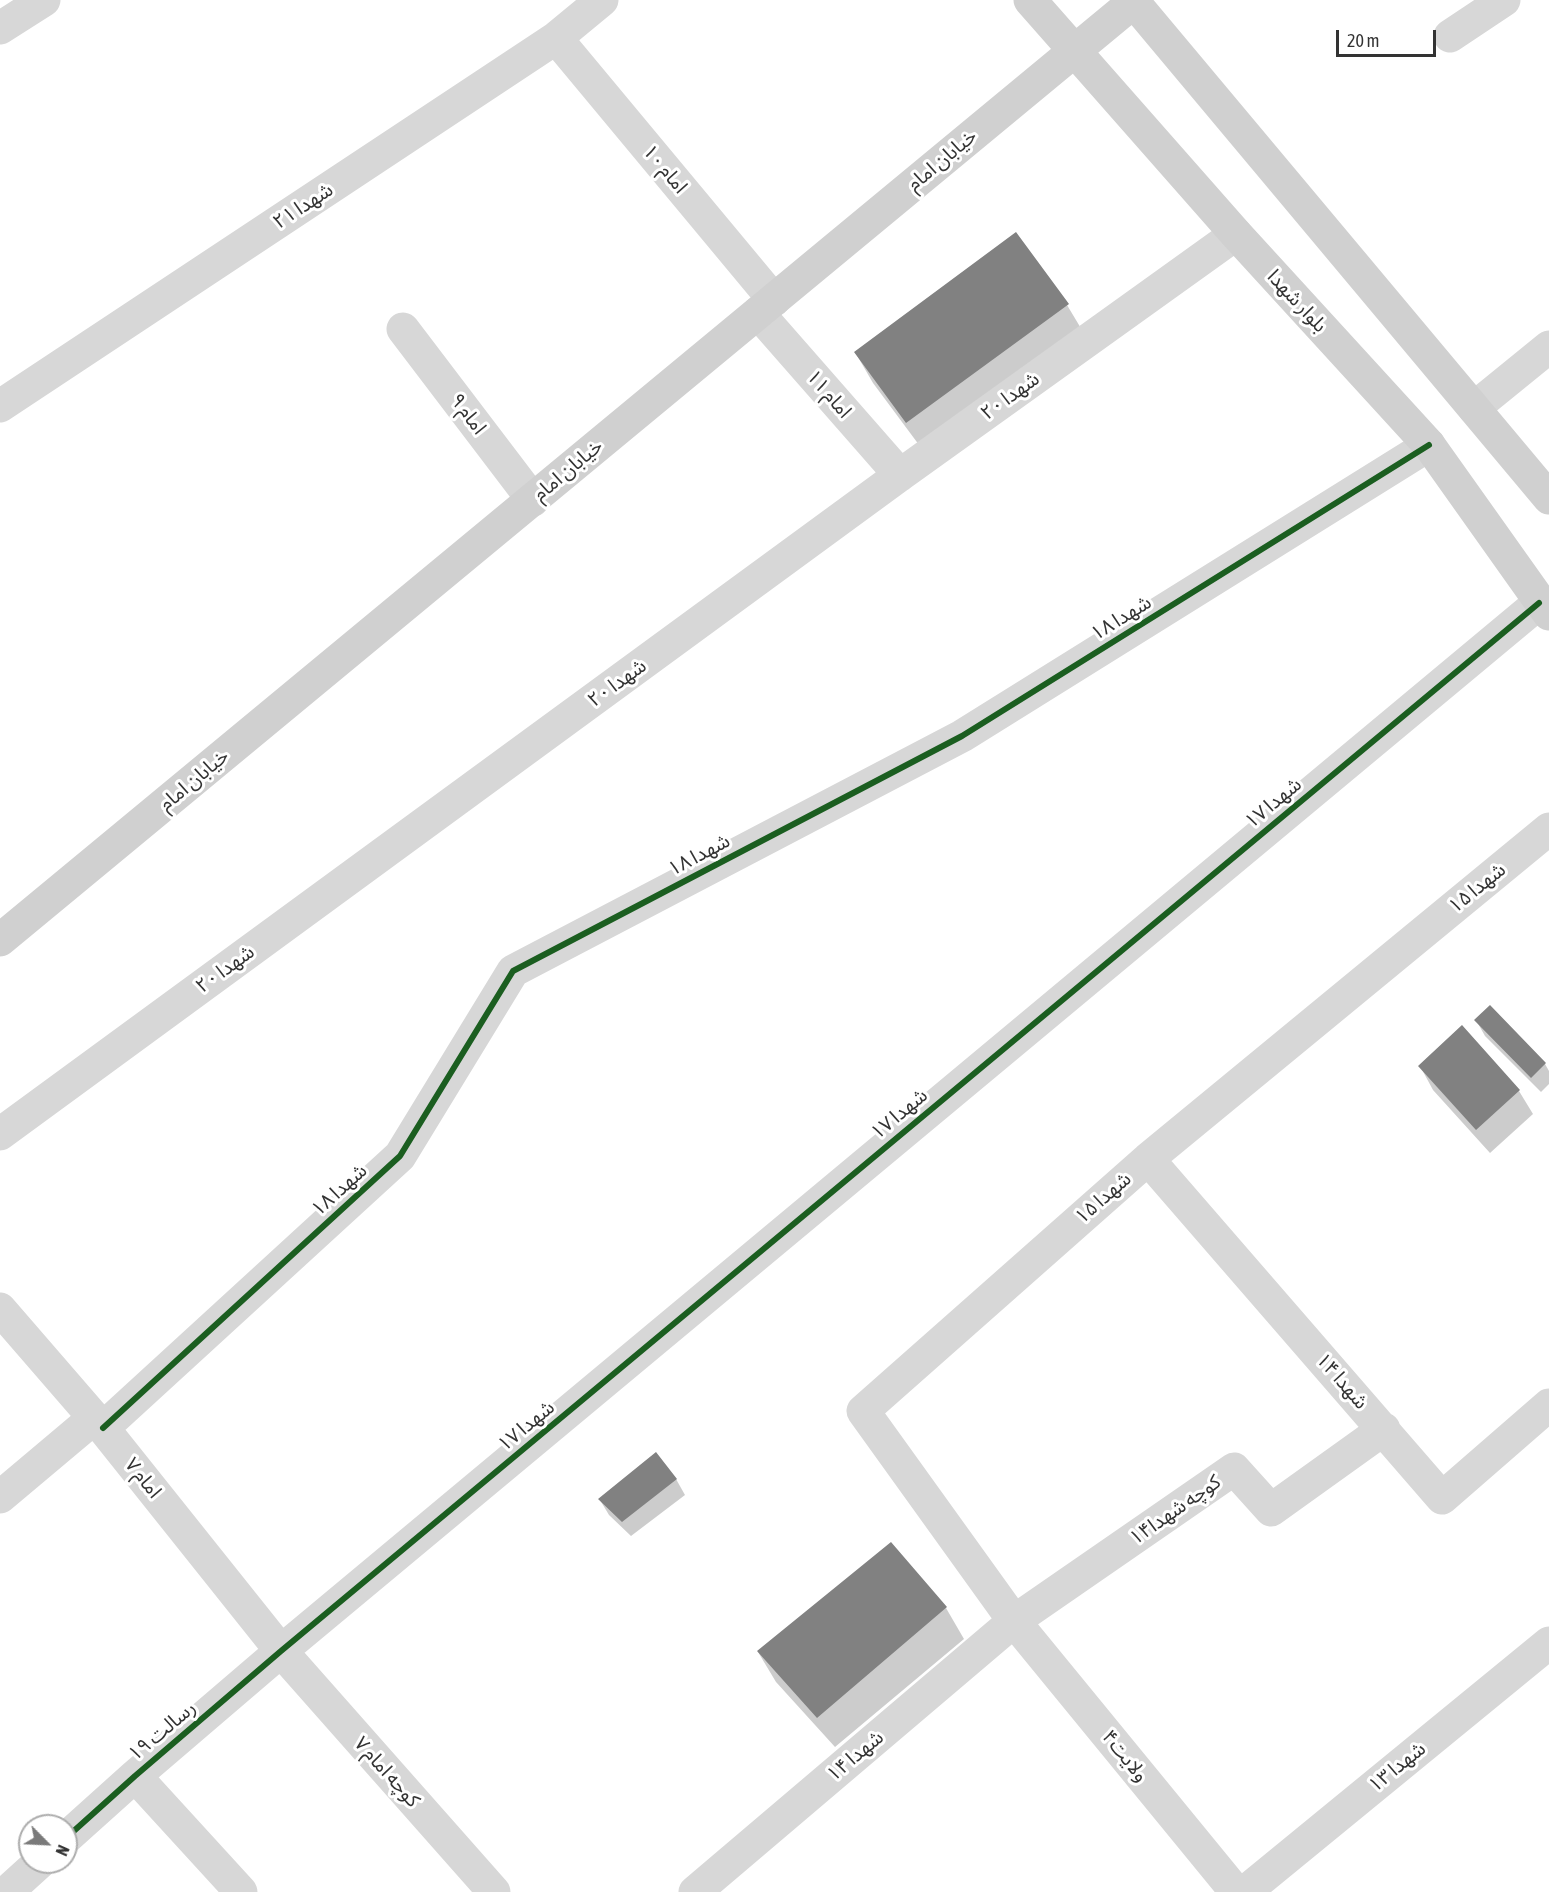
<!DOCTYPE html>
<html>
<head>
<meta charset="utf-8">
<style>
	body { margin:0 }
	#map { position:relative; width:1549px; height:1892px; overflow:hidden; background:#fff; font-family:"Asap Condensed",sans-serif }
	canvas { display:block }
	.north { position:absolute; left:18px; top:1814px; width:60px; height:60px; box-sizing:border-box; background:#fff; border:2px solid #adadad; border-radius:50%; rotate:114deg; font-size:16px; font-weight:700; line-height:24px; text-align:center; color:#333 }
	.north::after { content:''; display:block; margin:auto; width:21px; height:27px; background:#7a7a7a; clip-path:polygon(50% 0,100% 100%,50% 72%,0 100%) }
	.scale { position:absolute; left:1336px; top:30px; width:100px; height:27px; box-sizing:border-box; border:3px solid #333; border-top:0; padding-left:8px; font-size:18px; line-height:21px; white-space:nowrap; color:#333; -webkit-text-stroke:4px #fff; paint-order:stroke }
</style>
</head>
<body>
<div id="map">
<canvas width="1549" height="1892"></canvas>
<div class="north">N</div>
<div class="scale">20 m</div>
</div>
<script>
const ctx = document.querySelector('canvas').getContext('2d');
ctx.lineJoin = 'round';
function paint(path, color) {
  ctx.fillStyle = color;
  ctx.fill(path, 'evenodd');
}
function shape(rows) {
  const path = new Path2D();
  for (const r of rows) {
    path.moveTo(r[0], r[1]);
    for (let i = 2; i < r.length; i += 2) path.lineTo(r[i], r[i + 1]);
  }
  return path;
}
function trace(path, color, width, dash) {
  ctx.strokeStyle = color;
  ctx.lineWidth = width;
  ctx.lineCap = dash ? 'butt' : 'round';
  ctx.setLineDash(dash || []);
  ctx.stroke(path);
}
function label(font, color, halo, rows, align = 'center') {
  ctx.font = font + ' "Asap Condensed","Noto Sans Arabic",sans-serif';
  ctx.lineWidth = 6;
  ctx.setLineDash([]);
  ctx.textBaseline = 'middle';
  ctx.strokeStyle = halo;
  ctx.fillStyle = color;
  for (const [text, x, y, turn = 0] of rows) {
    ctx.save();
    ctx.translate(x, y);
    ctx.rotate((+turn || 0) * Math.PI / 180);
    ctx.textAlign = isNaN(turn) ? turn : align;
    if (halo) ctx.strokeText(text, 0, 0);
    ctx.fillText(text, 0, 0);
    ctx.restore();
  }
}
const shadow = shape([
	[1067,305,1085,335,925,453,873,383,855,352],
	[1476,1020,1545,1064,1549,1071,1549,1084,1541,1092,1485,1036],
	[1420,1066,1519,1091,1533,1114,1490,1153,1433,1090],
	[676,1479,685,1495,631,1536,609,1515,600,1500],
	[946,1608,964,1639,835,1747,776,1682,758,1652]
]);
const building = shape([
	[1016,232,1069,304,906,423,854,352],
	[1490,1005,1546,1063,1531,1078,1474,1020],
	[1462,1025,1520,1090,1476,1130,1418,1066],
	[656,1452,677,1479,622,1522,598,1499],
	[891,1542,947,1607,817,1718,757,1651]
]);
const street = shape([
	[0,28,44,0],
	[1450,36,1504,0],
	[556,38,774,300],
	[758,313,900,475],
	[403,329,533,500],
	[0,406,556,38,602,0],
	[1474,408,1549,347],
	[0,1134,900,475,1236,234],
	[1148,1159,1442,1498,1549,1405],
	[0,1309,103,1428,281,1651,494,1892],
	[103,1428,400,1156,513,971,962,736,1429,445],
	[0,1497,94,1418],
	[135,1776,241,1892],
	[66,1838,135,1776,281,1651,1539,603],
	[7,1892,40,1862],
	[695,1892,1014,1621,1234,1469,1271,1510,1384,1429],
	[1236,1892,1014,1621,863,1411,1148,1159,1549,829],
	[1245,1892,1549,1643]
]);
const secondary = shape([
	[1030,0,1236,234,1429,445,1549,614],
	[1132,0,1549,498],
	[0,940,1136,0]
]);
const cycleway = shape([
	[103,1428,400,1156,513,971,962,736,1429,445],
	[66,1838,135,1776,281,1651,1539,603]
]);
const streetNames = [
	["خیابان امام",942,160,-40],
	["امام ۱۰",665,169,50],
	["شهدا ۲۱",303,206,-33],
	["بلوار شهدا",1297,301,47],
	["امام ۱۱",829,394,49],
	["شهدا ۲۰",1010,396,-36],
	["امام ۹",468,414,53],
	["خیابان امام",568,470,-40],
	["شهدا ۱۸",1121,618,-32],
	["شهدا ۲۰",617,683,-36],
	["خیابان امام",194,780,-40],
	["شهدا ۱۷",1273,803,-40],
	["شهدا ۱۸",699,855,-28],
	["شهدا ۱۵",1477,888,-39],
	["شهدا ۲۰",225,969,-36],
	["شهدا ۱۷",899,1114,-40],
	["شهدا ۱۸",339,1190,-42],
	["شهدا ۱۵",1103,1198,-41],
	["شهدا ۱۴",1342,1381,49],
	["شهدا ۱۷",526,1426,-40],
	["امام ۷",143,1478,51],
	["کوچه شهدا۱۴",1175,1510,-35],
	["رسالت ۱۹",162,1731,-40],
	["شهدا ۱۴",855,1756,-40],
	["ولایت۴",1125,1756,51],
	["شهدا ۱۳",1397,1767,-39],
	["کوچه امام ۷",387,1772,48]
];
paint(shadow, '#0003');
paint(building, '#818181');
trace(street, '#d7d7d7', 33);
trace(secondary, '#d0d0d0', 33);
trace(cycleway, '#1b5e20', 6);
label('20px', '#333', '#fff', streetNames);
</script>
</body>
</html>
